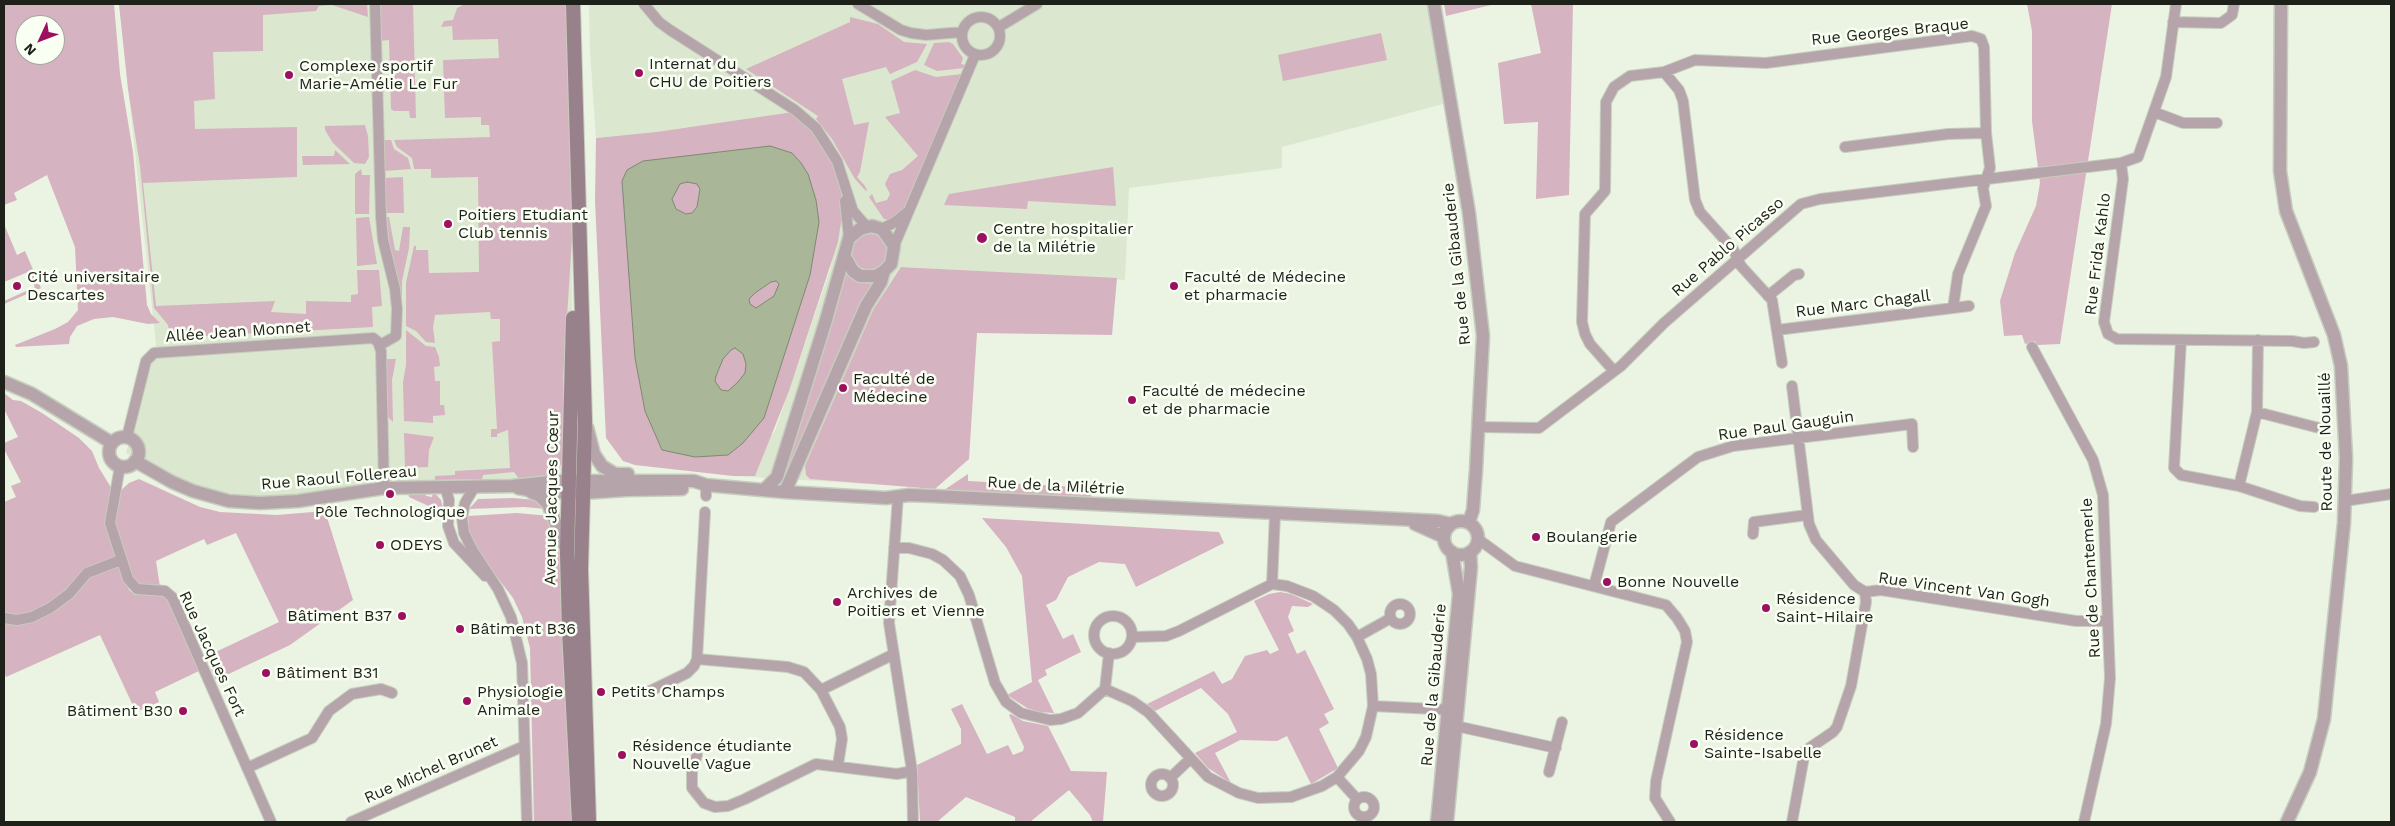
<!DOCTYPE html>
<html>
<head>
<meta charset="utf-8">
<style>
	body { margin:0 }
	#map { position:relative; width:2395px; height:826px; overflow:hidden; background:#ebf3e2; font-family:"Work Sans",sans-serif }
	canvas { display:block }
	.frame { position:absolute; inset:0; border:5px solid #1e201a; pointer-events:none }
	.north { position:absolute; left:15px; top:15px; width:50px; height:50px; box-sizing:border-box; background:#fafff4; border:1px solid #a2a69d; border-radius:50%; rotate:227deg; font-size:14px; font-weight:700; line-height:20px; text-align:center; color:#1e201a }
	.north::after { content:''; display:block; margin:auto; width:18px; height:22px; background:#9c105f; clip-path:polygon(50% 0,100% 100%,50% 72%,0 100%) }
</style>
</head>
<body>
<div id="map">
<canvas width="2395" height="826"></canvas>
<div class="frame"></div>
<div class="north">N</div>
</div>
<script>
const ctx = document.querySelector('canvas').getContext('2d');
ctx.lineJoin = 'round';
function paint(path, color) {
  ctx.fillStyle = color;
  ctx.fill(path, 'evenodd');
}
function shape(rows) {
  const path = new Path2D();
  for (const r of rows) {
    if (r.length === 3) {
      path.moveTo(r[0] + r[2], r[1]);
      path.arc(r[0], r[1], r[2], 0, 2 * Math.PI);
      continue;
    }
    path.moveTo(r[0], r[1]);
    for (let i = 2; i < r.length; i += 2) path.lineTo(r[i], r[i + 1]);
  }
  return path;
}
function trace(path, color, width, dash) {
  ctx.strokeStyle = color;
  ctx.lineWidth = width;
  ctx.lineCap = dash ? 'butt' : 'round';
  ctx.setLineDash(dash || []);
  ctx.stroke(path);
}
function label(font, color, halo, rows, align = 'center') {
  ctx.font = font + ' "Work Sans",sans-serif';
  ctx.lineWidth = 5;
  ctx.setLineDash([]);
  ctx.textBaseline = 'middle';
  ctx.strokeStyle = halo;
  ctx.fillStyle = color;
  for (const [text, x, y, turn = 0] of rows) {
    ctx.save();
    ctx.translate(x, y);
    ctx.rotate((+turn || 0) * Math.PI / 180);
    ctx.textAlign = isNaN(turn) ? turn : align;
    if (halo) ctx.strokeText(text, 0, 0);
    ctx.fillText(text, 0, 0);
    ctx.restore();
  }
}
const built = shape([
	[119,4,569,4,574,477,289,496,240,497,213,493,188,485,126,453,156,344],
	[589,4,1428,4,1443,104,1282,147,1282,168,1129,188,1125,280,907,267,869,484,734,476,775,431,830,270,843,209,793,112,656,132,596,138,590,53]
]);
const green = shape([
	[4,4,114,4,120,74,133,152,147,305,151,314,160,323,148,324,113,317,94,319,77,326,70,337,69,344,16,347,15,345,55,329,68,322,78,310,75,247,47,175,14,193,17,200,4,205],
	[25,25,55,25,55,55,25,55],
	[119,4,367,4,368,17,332,5,319,6,316,11,263,15,263,51,213,52,215,99,194,101,195,129,297,127,297,177,143,183,156,306,275,301,271,312,306,314,306,301,351,302,351,295,358,294,357,270,379,270,382,306,372,307,373,327,264,333,264,327,257,333,170,338,168,325,154,308,140,166,128,89],
	[378,4,413,4,416,118,410,118,409,111,394,111,391,109,389,40,379,41],
	[465,4,567,4,572,239,563,379,563,461,557,471,551,476,519,479,514,472,483,475,482,479,435,480,435,476,455,475,455,471,510,468,508,430,497,434,497,437,491,437,491,429,497,429,492,342,500,341,500,319,491,319,490,312,435,315,433,328,435,343,426,342,416,331,406,326,406,283,414,246,416,246,416,250,428,250,429,273,479,272,478,177,431,178,431,169,414,169,412,158,397,147,394,140,490,137,489,125,481,125,481,117,445,118,443,60,499,58,498,39,453,40,452,26,441,27,444,21,453,20,457,8],
	[1444,4,1495,4,1446,16],
	[1531,4,1573,4,1569,195,1536,199,1538,122,1504,124,1498,63,1541,53],
	[2027,4,2112,4,2060,344,2037,345,2035,341,2025,344,2022,335,2004,336,2000,301,2015,253,2036,206,2040,183,2032,121,2032,31],
	[850,17,878,24,904,42,927,44,917,62,890,74,886,67,842,79,854,125,869,122,860,172,857,177,865,186,867,190,866,191,855,179,832,139,816,119,818,116,746,69,850,22],
	[1381,33,1387,60,1283,81,1278,55],
	[949,42,953,44,963,58,961,64,965,65,964,68,937,71,924,65,934,43],
	[915,70,936,77,962,74,903,210,889,220,884,219,869,197,872,194,876,203,887,200,890,194,885,184,890,174,902,170,918,156,885,117,900,113,891,81],
	[793,112,810,125,829,153,841,190,843,209,838,242,789,391,755,476,733,476,635,465,623,461,606,438,595,201,596,138,656,132],
	[365,125,368,136,369,157,365,164,354,163,333,143,325,130,325,126],
	[382,140,391,140,394,149,408,158,411,169,385,171,383,168],
	[335,150,350,164,303,165,302,156,334,156],
	[1113,167,1116,206,1028,201,1027,209,944,205,949,194],
	[361,169,362,175,370,175,369,214,355,214,355,174],
	[403,177,404,213,384,213,384,178],
	[369,217,377,264,357,266,356,218],
	[387,217,389,217,395,250,399,251,403,227,410,227,409,248,402,281,402,306,390,257],
	[4,224,17,255,25,251,41,288,4,304,4,301,35,287,28,272,4,282],
	[870,252,18],
	[901,267,1117,278,1112,335,977,333,969,459,935,489,810,479,806,475,805,466,873,310],
	[844,271,858,282,874,284,792,468,787,467,832,323],
	[406,330,426,346,435,347,439,357,440,366,434,367,435,381,440,381,440,405,444,405,445,415,433,416,433,423,404,421,403,382,406,365],
	[386,359,396,359,392,380,393,422,388,417],
	[4,393,13,400,21,401,42,413,79,438,92,451,99,468,112,489,106,523,129,590,135,595,166,595,201,670,155,692,159,702,136,712,100,635,6,677,4,672,4,502,16,497,11,486,21,482,4,449,4,443,18,437,4,409],
	[404,433,434,437,429,450,428,467,405,468],
	[968,474,968,481,1097,488,1090,497,944,490],
	[139,479,200,507,220,512,277,515,325,511,353,600,290,645,216,680,205,657,279,622,236,533,207,545,204,539,156,561,160,587,141,586,133,579,114,527,119,492,129,483],
	[433,491,441,500,443,509,433,508,409,497,408,493,425,494,426,496,432,497],
	[513,498,537,500,546,509,524,507,469,509,478,499],
	[517,513,550,516,558,540,562,600,561,609,563,612,563,665,575,822,534,822,530,648,522,617,513,598,475,548,469,531,468,516],
	[982,518,1219,532,1224,543,1136,587,1125,564,1099,562,1068,577,1056,600,1046,605,1063,639,1073,634,1081,652,1045,670,1047,675,1038,680,1054,713,1039,712,1027,708,1007,695,1032,682,1022,576,1006,547],
	[1280,592,1291,594,1313,604,1308,607,1292,606,1288,617,1294,631,1288,634,1297,654,1305,650,1334,709,1324,714,1329,723,1319,729,1338,768,1311,784,1287,736,1277,741,1240,740,1215,753,1231,783,1208,768,1195,753,1237,732,1228,714,1201,688,1155,711,1147,704,1214,671,1222,684,1232,679,1245,656,1267,650,1270,654,1279,650,1254,601,1269,594],
	[962,704,987,754,1008,745,1013,755,1023,751,1024,747,1009,715,1011,714,1023,721,1048,726,1071,771,1107,772,1103,822,1093,822,1090,815,1069,790,1030,822,1015,822,1015,817,966,797,937,822,920,822,917,765,961,744,961,729,951,709]
]);
const water = shape([
	[770,146,792,153,801,163,808,174,816,200,819,222,810,275,764,418,743,443,728,455,695,457,662,450,645,411,635,358,622,181,627,170,643,161,770,146],
	[687,182,697,184,700,189,697,207,692,213,686,214,676,209,672,199,680,184,687,182],
	[776,281,779,284,774,296,756,308,750,304,749,299,755,293,771,282,776,281],
	[735,348,743,354,746,364,745,373,738,382,728,391,721,390,715,381,716,376,723,359,731,350,735,348]
]);
const minor = shape([
	[375,4,381,217,383,240,395,289,397,309,396,336,380,345],
	[644,4,659,22,670,30,795,110,816,128,837,161,853,211,867,227],
	[858,4,901,30,911,33,926,35,962,32],
	[981,36,19],
	[2173,22,2221,23,2232,15,2234,4],
	[999,27,1037,4],
	[1664,72,1695,60,1766,63,1972,36,1981,39,1984,47,1986,133,1990,168,1983,188,1986,206,1958,274,1953,308],
	[2154,112,2183,123,2217,123],
	[1845,147,1948,134,1986,133],
	[2121,163,2123,179,2104,322,2108,334,2117,339,2292,341,2304,343,2314,342],
	[845,201,849,238],
	[882,229,895,222,907,212],
	[894,246,975,55],
	[1768,296,1794,275,1799,274],
	[1777,330,1969,306],
	[2181,340,2174,468,2181,475,2239,486,2300,506,2314,507],
	[2032,347,2093,460,2103,495,2110,678,2106,724,2084,822],
	[1614,371,1590,344,1585,334,1582,322,1585,214,1605,191,1606,102,1614,87,1630,76,1664,72,1679,90,1683,101,1695,200,1700,212,1733,249,1741,266,1772,300,1782,363],
	[1792,386,1809,524,1816,540,1854,585,1865,592,1881,590,2076,621,2108,621],
	[2257,412,2319,428],
	[1479,427,1539,428,1621,366,1664,323,1801,204,1820,199,2121,163,2138,157,2166,77,2176,4],
	[127,437,146,361,154,353,373,338,378,342,381,351,384,488],
	[120,466,110,523,128,579,137,589,165,591,172,597,271,822],
	[475,486,465,503,462,518,464,533,473,551,498,589,511,617,522,663,527,822],
	[2239,486,2257,412,2258,340],
	[445,487,449,500,448,526,454,543,485,576],
	[706,496,706,485],
	[898,496,889,623,912,771,913,822],
	[2345,501,2391,494],
	[705,512,697,659,788,667,804,672,821,690,840,727,842,739,838,765],
	[1753,534,1754,522,1807,515],
	[1478,539,1515,566,1666,605,1677,618,1685,631,1687,642,1656,781,1655,798,1670,822],
	[894,548,909,548,932,554,943,560,960,576,969,595,995,683,1006,702,1021,713,1050,720,1061,719,1078,713,1105,689,1109,653],
	[1272,584,1287,586,1313,596,1334,610,1348,624,1357,637,1367,659,1371,674,1373,706,1454,710],
	[1594,586,1611,522,1698,457,1733,446,1912,424,1913,447],
	[1400,614,10],
	[1113,635,19],
	[4,618,17,620,32,617,50,608,69,594,87,573,121,560],
	[1133,637,1166,636,1179,631,1272,584,1275,514],
	[1357,637,1391,618],
	[1105,689,1132,701,1148,712,1208,777,1239,793,1258,798,1291,797,1322,786,1337,777,1357,799],
	[821,690,894,654],
	[646,693,687,673,694,666,697,659],
	[1456,726,1556,748],
	[697,755,692,771,692,788,704,803,715,807,728,806,745,799,816,764,897,774,912,771],
	[247,768,312,738,329,711,352,694,381,689,392,693],
	[1549,772,1562,722],
	[1162,785,11],
	[1337,777,1359,751,1366,737,1373,706],
	[1170,778,1190,759],
	[1364,807,10],
	[351,822,524,746],
	[1792,822,1805,751,1833,732,1837,727,1851,686,1866,602,1865,592]
]);
const tertiary = shape([
	[1434,4,1469,213,1483,336,1476,470,1473,510,1469,522],
	[2281,4,2280,171,2286,211,2334,335,2341,366,2346,458,2344,523,2324,719,2310,772,2287,822],
	[4,382,32,394,112,443],
	[587,427,594,454,602,466,615,474,628,474],
	[124,452,15],
	[135,461,172,482,193,491,229,501,260,503,298,501,384,488,512,486,560,481,694,481,706,485,785,492,886,498,909,495,933,496,1438,521,1451,524],
	[518,488,541,492,583,493,626,490,682,489],
	[765,489,777,477,826,320,849,238,860,229,872,226,882,229,894,246,891,264,884,271,876,276,860,276,853,271,845,257],
	[531,492,540,496,548,504,566,549],
	[785,492,866,306,881,282,884,271],
	[1461,538,17],
	[1415,524,1444,537],
	[1437,822,1459,594,1452,552],
	[1447,822,1471,567,1470,552]
]);
const secondary = shape([
	[573,4,585,421,581,569,589,822],
	[573,318,567,553,569,630,579,822]
]);
const markers = [
	[639,73,5,"#9c105f"],
	[289,75,5,"#9c105f"],
	[448,224,5,"#9c105f"],
	[982,238,6,"#9c105f"],
	[17,286,5,"#9c105f"],
	[1174,286,5,"#9c105f"],
	[843,388,5,"#9c105f"],
	[1132,400,5,"#9c105f"],
	[390,494,5,"#9c105f"],
	[1536,537,5,"#9c105f"],
	[380,545,5,"#9c105f"],
	[1607,582,5,"#9c105f"],
	[837,602,5,"#9c105f"],
	[1766,608,5,"#9c105f"],
	[402,616,5,"#9c105f"],
	[460,629,5,"#9c105f"],
	[266,673,5,"#9c105f"],
	[601,692,5,"#9c105f"],
	[467,701,5,"#9c105f"],
	[183,711,5,"#9c105f"],
	[1694,744,5,"#9c105f"],
	[622,755,5,"#9c105f"]
];
const streetNames = [
	["Rue Georges Braque",1890,32,-6],
	["Rue Pablo Picasso",1728,247,-41],
	["Rue Frida Kahlo",2098,254,-83],
	["Rue de la Gibauderie",1457,264,-96],
	["Rue Marc Chagall",1863,304,-7],
	["Allée Jean Monnet",238,332,-4],
	["Rue Paul Gauguin",1786,426,-8],
	["Route de Nouaillé",2326,442,-91],
	["Rue Raoul Follereau",339,478,-5],
	["Rue de la Milétrie",1056,486,3],
	["Avenue Jacques Cœur",552,498,-89],
	["Rue de Chantemerle",2091,578,-93],
	["Rue Vincent Van Gogh",1964,590,8],
	["Rue Jacques Fort",212,654,65],
	["Rue de la Gibauderie",1434,685,-85],
	["Rue Michel Brunet",431,770,-24]
];
const poiNames = [
	["Internat du",649,64],
	["CHU de Poitiers",649,82],
	["Complexe sportif",299,66],
	["Marie-Amélie Le Fur",299,84],
	["Poitiers Etudiant",458,215],
	["Club tennis",458,233],
	["Centre hospitalier",993,229],
	["de la Milétrie",993,247],
	["Cité universitaire",27,277],
	["Descartes",27,295],
	["Faculté de Médecine",1184,277],
	["et pharmacie",1184,295],
	["Faculté de",853,379],
	["Médecine",853,397],
	["Faculté de médecine",1142,391],
	["et de pharmacie",1142,409],
	["Pôle Technologique",390,512,"center"],
	["Boulangerie",1546,537],
	["ODEYS",390,545],
	["Bonne Nouvelle",1617,582],
	["Archives de",847,593],
	["Poitiers et Vienne",847,611],
	["Résidence",1776,599],
	["Saint-Hilaire",1776,617],
	["Bâtiment B37",392,616,"right"],
	["Bâtiment B36",470,629],
	["Bâtiment B31",276,673],
	["Physiologie",477,692],
	["Animale",477,710],
	["Petits Champs",611,692],
	["Bâtiment B30",173,711,"right"],
	["Résidence",1704,735],
	["Sainte-Isabelle",1704,753],
	["Résidence étudiante",632,746],
	["Nouvelle Vague",632,764]
];
paint(built, '#dce7cf');
paint(green, '#d6b3c0');
paint(water, '#a9b698');
trace(water, '#7f8972', 1);
trace(minor, '#c6cdbe', 12);
trace(tertiary, '#c6cdbe', 15);
trace(secondary, '#c6cdbe', 16);
trace(minor, '#b5a5ab', 10);
trace(tertiary, '#b5a5ab', 12);
trace(secondary, '#98818a', 14);
for (const [x, y, r, color] of markers) {
  const dot = new Path2D();
  dot.arc(x, y, r, 0, 2 * Math.PI);
  ctx.fillStyle = color;
  ctx.fill(dot);
  trace(dot, '#fafff4', 2);
}
label('16px', '#1e201a', '#fafff4', streetNames);
label('16px', '#1e201a', '#fafff4', poiNames, 'left');
</script>
</body>
</html>
